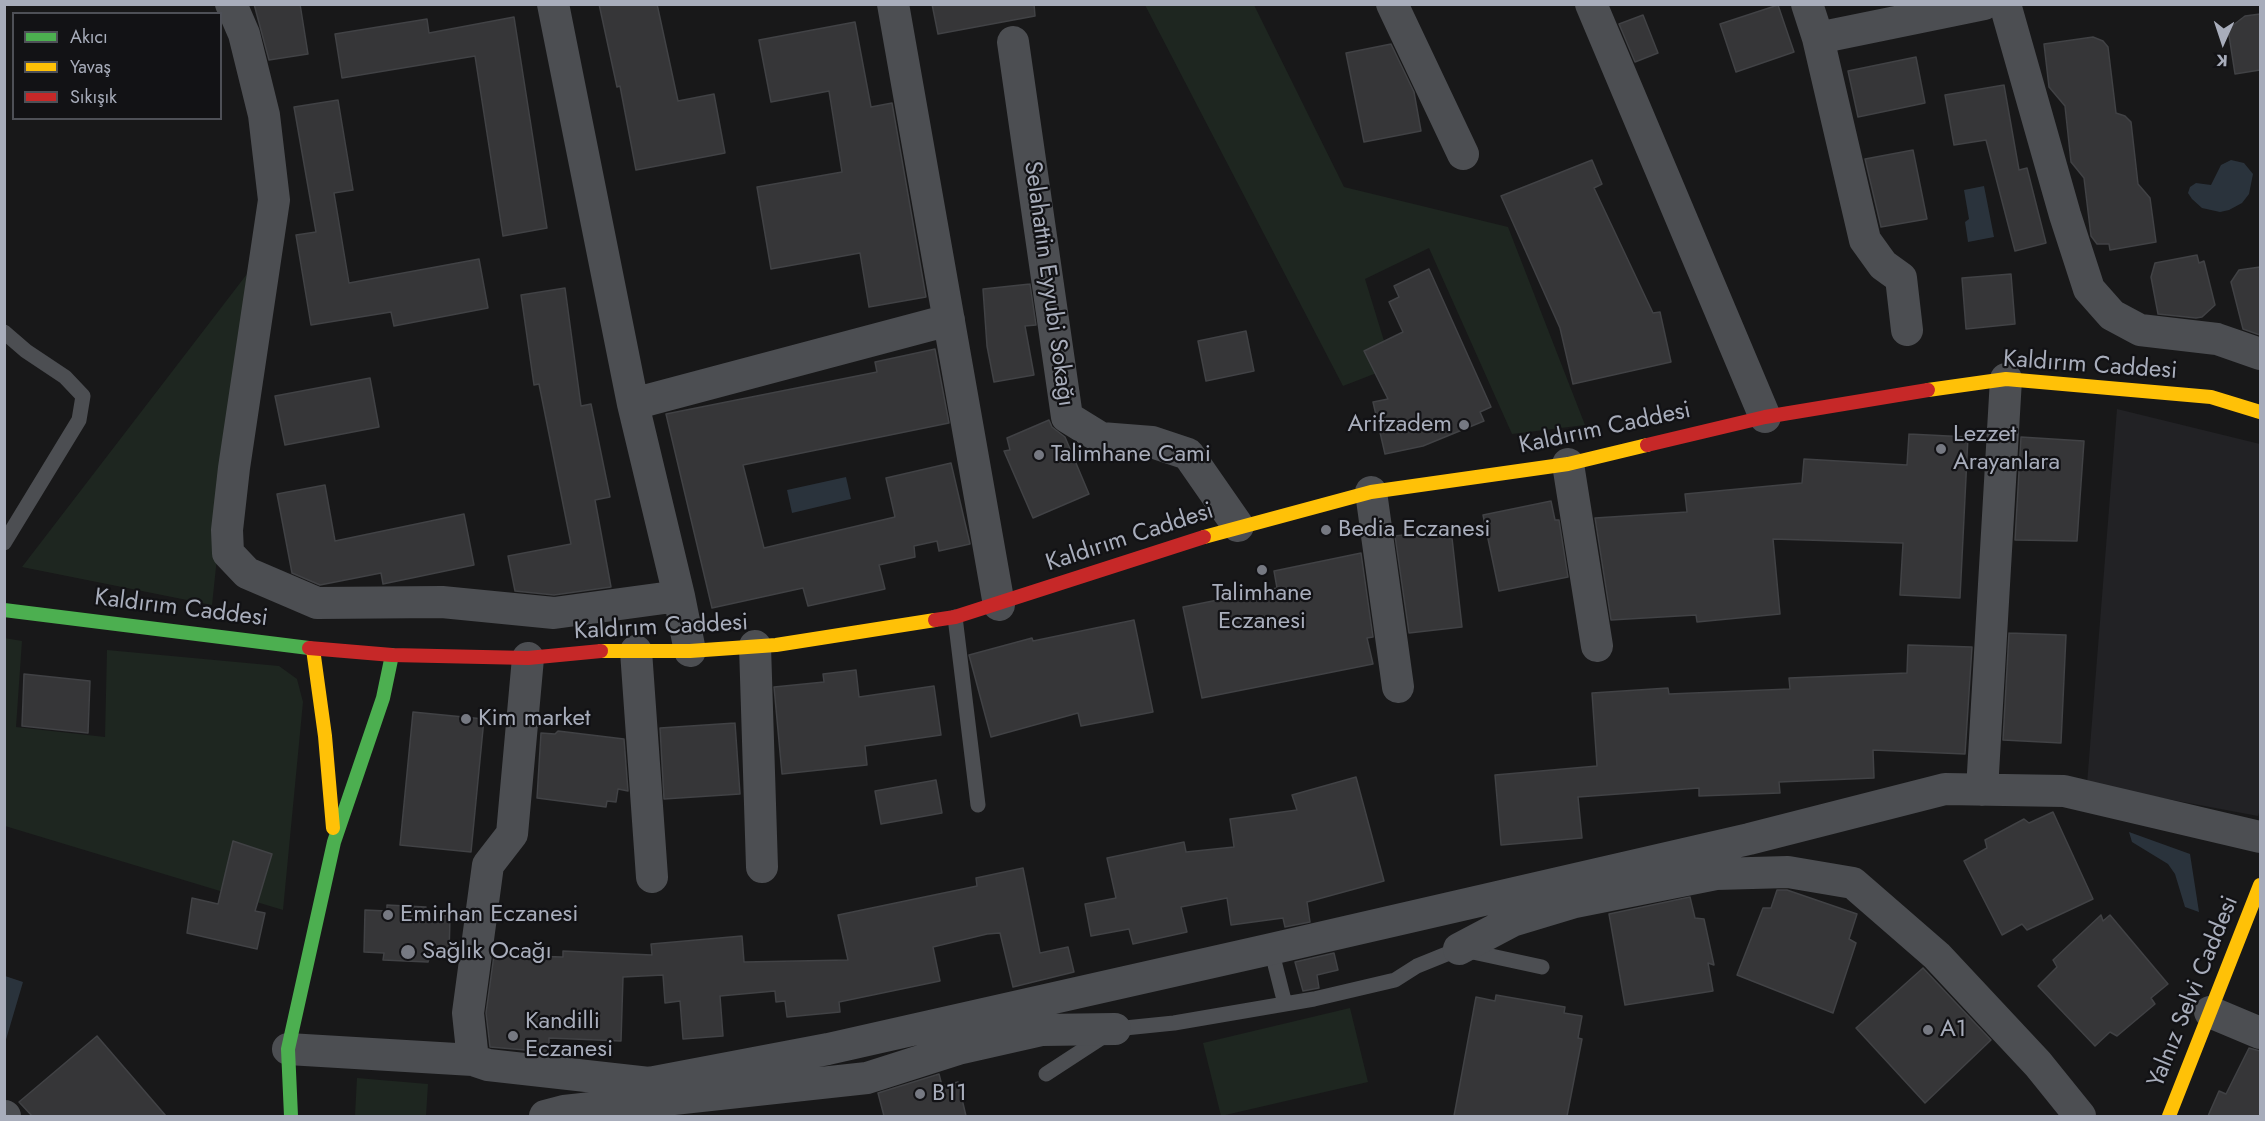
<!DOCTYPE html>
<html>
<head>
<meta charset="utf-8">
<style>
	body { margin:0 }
	#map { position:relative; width:2265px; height:1121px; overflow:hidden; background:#181819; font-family:Jost,sans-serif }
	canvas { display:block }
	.frame { position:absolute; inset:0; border:6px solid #a8adbb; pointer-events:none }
	.legend { position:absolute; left:12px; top:12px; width:210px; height:108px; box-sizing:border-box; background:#121215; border:2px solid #4e5057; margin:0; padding:8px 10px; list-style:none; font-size:18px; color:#a8adbb }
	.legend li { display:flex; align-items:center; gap:12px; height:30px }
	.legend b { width:30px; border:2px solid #4e5057 }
	.north { position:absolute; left:2193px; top:12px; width:60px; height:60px; -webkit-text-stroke:4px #121215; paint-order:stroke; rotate:183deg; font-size:16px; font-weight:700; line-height:24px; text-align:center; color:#a8adbb }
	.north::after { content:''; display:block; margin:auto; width:21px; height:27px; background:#a8adbb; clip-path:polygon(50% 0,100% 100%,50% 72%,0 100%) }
</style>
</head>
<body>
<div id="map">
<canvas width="2265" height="1121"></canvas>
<div class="frame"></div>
<ul class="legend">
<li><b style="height:8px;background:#4caf50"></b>Akıcı</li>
<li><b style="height:8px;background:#ffc107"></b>Yavaş</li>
<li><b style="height:8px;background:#c62828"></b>Sıkışık</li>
</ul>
<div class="north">K</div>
</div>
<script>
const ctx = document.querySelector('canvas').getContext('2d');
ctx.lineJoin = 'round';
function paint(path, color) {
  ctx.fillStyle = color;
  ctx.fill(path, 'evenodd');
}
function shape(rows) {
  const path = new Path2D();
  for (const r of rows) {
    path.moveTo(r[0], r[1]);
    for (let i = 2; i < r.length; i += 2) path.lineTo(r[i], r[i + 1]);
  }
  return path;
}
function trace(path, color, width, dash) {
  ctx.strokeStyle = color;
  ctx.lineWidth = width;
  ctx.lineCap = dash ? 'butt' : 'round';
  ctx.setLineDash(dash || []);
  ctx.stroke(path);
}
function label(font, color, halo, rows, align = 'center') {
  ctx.font = font + ' Jost,sans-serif';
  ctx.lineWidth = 4.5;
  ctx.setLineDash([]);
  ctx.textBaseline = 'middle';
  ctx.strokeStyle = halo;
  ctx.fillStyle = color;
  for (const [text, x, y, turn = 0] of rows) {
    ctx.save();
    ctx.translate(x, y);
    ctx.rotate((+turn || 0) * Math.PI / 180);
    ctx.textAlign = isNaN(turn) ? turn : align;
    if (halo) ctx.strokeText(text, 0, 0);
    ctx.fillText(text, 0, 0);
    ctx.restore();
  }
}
const built = shape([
	[2117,409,2260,444,2260,810,2258,816,2087,784]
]);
const green = shape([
	[1145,5,1254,5,1344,187,1508,227,1585,425,1512,434,1429,248,1365,279,1392,367,1343,386],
	[247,274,212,605,22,567],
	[4,638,22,641,16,727,105,737,107,650,279,666,297,679,303,702,283,910,5,826],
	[1350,1008,1368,1082,1221,1116,1203,1043],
	[357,1078,428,1084,426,1116,355,1116]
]);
const water = shape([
	[2231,160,2244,163,2253,174,2249,194,2242,203,2229,210,2220,212,2202,208,2192,199,2188,193,2190,187,2196,183,2211,185,2221,165],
	[1984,186,1994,237,1968,242,1965,222,1969,219,1964,190],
	[846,477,851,499,792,513,787,490],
	[2129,832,2190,854,2199,912,2185,907,2175,874,2168,864,2132,842],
	[5,976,23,982,5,1043,4,976]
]);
const building = shape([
	[254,4,300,4,308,54,269,60,254,4],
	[599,4,657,4,678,101,714,94,725,153,636,170,620,86,617,87,599,4],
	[932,4,1034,4,1035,16,938,34,932,4],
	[1778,5,1794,52,1736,72,1720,24,1778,5],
	[2260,14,2260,70,2235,74,2228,29,2245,16,2260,14],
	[1643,15,1658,53,1635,62,1619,24,1643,15],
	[514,17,547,228,503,236,475,56,342,78,335,34,427,19,429,33,514,17],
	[855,22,871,107,892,103,926,297,869,307,860,253,771,269,757,187,842,172,829,91,771,102,759,40,855,22],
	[2093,37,2103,41,2108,47,2116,113,2125,116,2131,122,2138,184,2150,198,2156,242,2110,250,2109,244,2097,244,2091,236,2084,178,2071,162,2065,106,2049,87,2044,44,2093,37],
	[1391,44,1414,92,1421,131,1364,142,1346,53,1391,44],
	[1916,57,1925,103,1858,117,1848,71,1916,57],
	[2004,85,2019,170,2027,168,2046,243,2015,251,1986,140,1954,145,1945,95,2004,85],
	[338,100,353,190,334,193,349,283,479,259,488,308,394,326,391,312,311,325,296,235,316,232,294,107,338,100],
	[1913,150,1927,219,1881,227,1865,159,1913,150],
	[1592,160,1602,184,1594,188,1653,313,1660,312,1671,362,1573,384,1560,328,1501,196,1592,160],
	[2197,255,2199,263,2204,261,2215,305,2202,317,2196,318,2158,314,2151,277,2155,263,2197,255],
	[2260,267,2260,335,2243,329,2231,282,2239,270,2260,267],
	[1429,269,1491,407,1480,412,1484,421,1423,446,1385,454,1373,402,1388,399,1364,351,1403,332,1389,302,1399,297,1394,286,1429,269],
	[2011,274,2015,324,1966,329,1962,278,2011,274],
	[1030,284,1036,325,1025,326,1034,375,994,382,987,346,983,289,1030,284],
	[565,288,581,406,591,404,610,497,595,500,611,587,554,595,515,591,508,556,571,544,539,384,534,385,521,295,565,288],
	[1246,331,1254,371,1206,381,1198,341,1246,331],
	[935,349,949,423,743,465,764,548,895,517,886,478,951,463,970,544,939,551,937,541,914,546,915,557,879,565,885,589,808,606,803,588,712,608,666,414,877,372,875,362,935,349],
	[370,378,379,427,285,445,275,396,370,378],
	[1049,420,1052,427,1065,437,1089,494,1033,518,1004,451,1010,450,1007,438,1049,420],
	[1909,434,1968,437,1960,598,1900,595,1903,543,1773,539,1780,614,1697,622,1696,615,1611,620,1595,518,1687,512,1685,494,1802,483,1804,459,1907,465,1909,434],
	[2021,437,2084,441,2077,541,2015,540,2021,437],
	[325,485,335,541,464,514,474,565,383,584,381,573,320,585,292,573,277,494,325,485],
	[1551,501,1555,520,1559,520,1568,577,1499,591,1483,515,1551,501],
	[1451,529,1462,627,1409,633,1395,536,1451,529],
	[1361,553,1373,637,1367,638,1373,664,1202,698,1183,607,1277,588,1274,571,1361,553],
	[1134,620,1153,712,1081,726,1078,713,991,737,969,655,1032,638,1033,641,1134,620],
	[2009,633,2066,635,2061,743,2003,740,2009,633],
	[1908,645,1972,647,1965,754,1873,750,1874,778,1779,782,1780,793,1699,796,1699,788,1578,797,1582,838,1501,845,1495,775,1597,766,1592,693,1668,688,1669,694,1790,689,1789,678,1907,673,1908,645],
	[856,670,859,697,934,686,941,735,865,746,867,765,782,774,774,687,824,682,823,674,856,670],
	[24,674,90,681,88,733,22,726,24,674],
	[413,712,484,719,471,852,400,845,413,712],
	[735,723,740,794,664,799,660,728,735,723],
	[558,731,624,739,628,791,618,789,616,802,607,801,606,807,537,798,541,733,555,734,558,731],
	[1356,777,1384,881,1307,902,1310,922,1285,927,1283,918,1231,925,1227,898,1181,907,1187,932,1133,944,1129,929,1091,936,1085,904,1116,898,1107,858,1184,842,1186,852,1234,847,1230,819,1297,810,1292,795,1356,777],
	[936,780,942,813,881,824,875,791,936,780],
	[2053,812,2093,899,2027,930,2022,924,2002,935,1964,861,1987,848,1985,840,2024,819,2029,823,2053,812],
	[233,841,272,854,255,911,265,913,257,949,187,933,192,898,218,904,233,841],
	[1023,868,1040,953,1068,947,1074,972,1013,987,1000,933,987,934,933,947,940,981,839,1002,840,1012,787,1017,785,1001,776,1002,775,991,720,996,723,1036,683,1039,680,1001,665,1003,663,975,623,977,621,1041,549,1038,549,1052,490,1047,486,1013,494,955,563,957,563,951,652,955,651,944,742,936,744,962,848,960,838,915,977,886,976,878,1023,868],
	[1777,890,1787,890,1857,914,1849,939,1856,943,1833,1013,1737,975,1763,908,1771,908,1777,890],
	[1690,897,1695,918,1704,919,1714,965,1708,963,1713,991,1625,1005,1609,914,1690,897],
	[387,905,426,907,426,915,450,916,449,956,430,956,428,962,383,960,384,953,364,952,365,910,387,911,387,905],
	[2101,915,2103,921,2110,915,2168,984,2151,998,2155,1004,2117,1036,2110,1032,2095,1046,2038,986,2057,967,2053,960,2101,915],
	[1334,953,1338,970,1317,975,1319,988,1303,991,1295,962,1334,953],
	[1923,968,1991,1040,1925,1103,1856,1028,1923,968],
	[1496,995,1565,1007,1564,1013,1582,1016,1578,1038,1582,1039,1567,1116,1454,1116,1476,997,1495,1001,1496,995],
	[97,1036,166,1116,32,1116,19,1102,97,1036],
	[2249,1048,2260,1051,2260,1116,2208,1116,2219,1091,2226,1094,2249,1048],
	[939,1074,942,1086,958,1082,966,1116,884,1116,878,1093,939,1074]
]);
const lane = shape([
	[4,332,26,351,65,377,83,396,79,420,4,543],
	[955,617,978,805],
	[1271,949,1285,1004],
	[1046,1074,1115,1029,1174,1023,1314,999,1395,980,1417,966,1459,949,1542,967]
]);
const street = shape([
	[231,4,244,34,264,115,274,200,234,468,227,530,228,553,247,573,317,603,442,602,554,613,679,596],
	[553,4,633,404,679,596,690,651],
	[893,4,999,605],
	[1392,4,1463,154],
	[1591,4,1765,417],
	[1807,4,1818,38,1984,4],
	[2005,4,2065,215,2089,289,2112,315,2140,330,2217,339,2260,354],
	[1818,38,1865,240,1883,265,1901,278,1907,330],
	[1013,42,1067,417,1101,438,1152,442,1188,454,1238,526],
	[633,404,949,320],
	[1568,464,1597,646],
	[1371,492,1398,687],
	[755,646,762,867],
	[636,651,652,877],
	[528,658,512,834,488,865,468,1013,473,1060,488,1065,649,1083,828,1049,1271,949,1749,839,1945,789,2064,791,2260,837],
	[1982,790,2006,379],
	[1459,949,1512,921,1575,902,1716,874,1788,872,1853,883,1937,956,2038,1064,2080,1116],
	[2210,1012,2260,1033],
	[288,1049,473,1060],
	[4,1116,5,1116],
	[545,1116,564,1111,867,1078,958,1049,1042,1030,1115,1029]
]);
const fast = shape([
	[4,610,309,648],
	[291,1116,288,1049,334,842,383,698,392,655]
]);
const slow = shape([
	[1928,390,2006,379,2211,397,2260,412],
	[1204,537,1371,492,1568,464,1647,445],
	[313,649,325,736,333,828],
	[601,651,690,651,776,645,935,620],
	[2169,1116,2260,885]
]);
const jam = shape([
	[1647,445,1765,417,1928,390],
	[935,620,955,617,1204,537],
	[309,648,392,655,528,658,601,651]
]);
const markers = [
	[1464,425,6,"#767982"],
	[1941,449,6,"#767982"],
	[1039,455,6,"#767982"],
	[1326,530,6,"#767982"],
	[1262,570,6,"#767982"],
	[466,719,6,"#767982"],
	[388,915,6,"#767982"],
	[408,952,8,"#767982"],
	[1928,1030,6,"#767982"],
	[513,1036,6,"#767982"],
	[920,1094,6,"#767982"]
];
const streetNames = [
	["Selahattin Eyyubi Sokağı",1048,284,82],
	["Kaldırım Caddesi",2090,366,4],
	["Kaldırım Caddesi",1605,429,-12],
	["Kaldırım Caddesi",1130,538,-18],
	["Kaldırım Caddesi",181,609,7],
	["Kaldırım Caddesi",661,628,-3],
	["Yalnız Selvi Caddesi",2194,992,-68]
];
const poiNames = [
	["Arifzadem",1452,425,"right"],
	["Lezzet",1953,435],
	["Arayanlara",1953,463],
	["Talimhane Cami",1051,455],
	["Bedia Eczanesi",1338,530],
	["Talimhane",1262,594,"center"],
	["Eczanesi",1262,622,"center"],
	["Kim market",478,719],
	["Emirhan Eczanesi",400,915],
	["Sağlık Ocağı",422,952],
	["Kandilli",525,1022],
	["Eczanesi",525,1050],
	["A1",1940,1030],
	["B11",932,1094]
];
paint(built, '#222225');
paint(green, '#1e2620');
paint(water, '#2a333c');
paint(building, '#363638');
trace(building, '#414245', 1.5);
trace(lane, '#4c4e52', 15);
trace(street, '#4c4e52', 32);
trace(fast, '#4caf50', 14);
trace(slow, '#ffc107', 14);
trace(jam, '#c62828', 14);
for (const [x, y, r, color] of markers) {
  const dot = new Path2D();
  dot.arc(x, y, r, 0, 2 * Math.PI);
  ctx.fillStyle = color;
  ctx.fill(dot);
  trace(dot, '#121215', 2);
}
label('24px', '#a8adbb', '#121215', streetNames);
label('24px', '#a8adbb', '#121215', poiNames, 'left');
</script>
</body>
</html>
